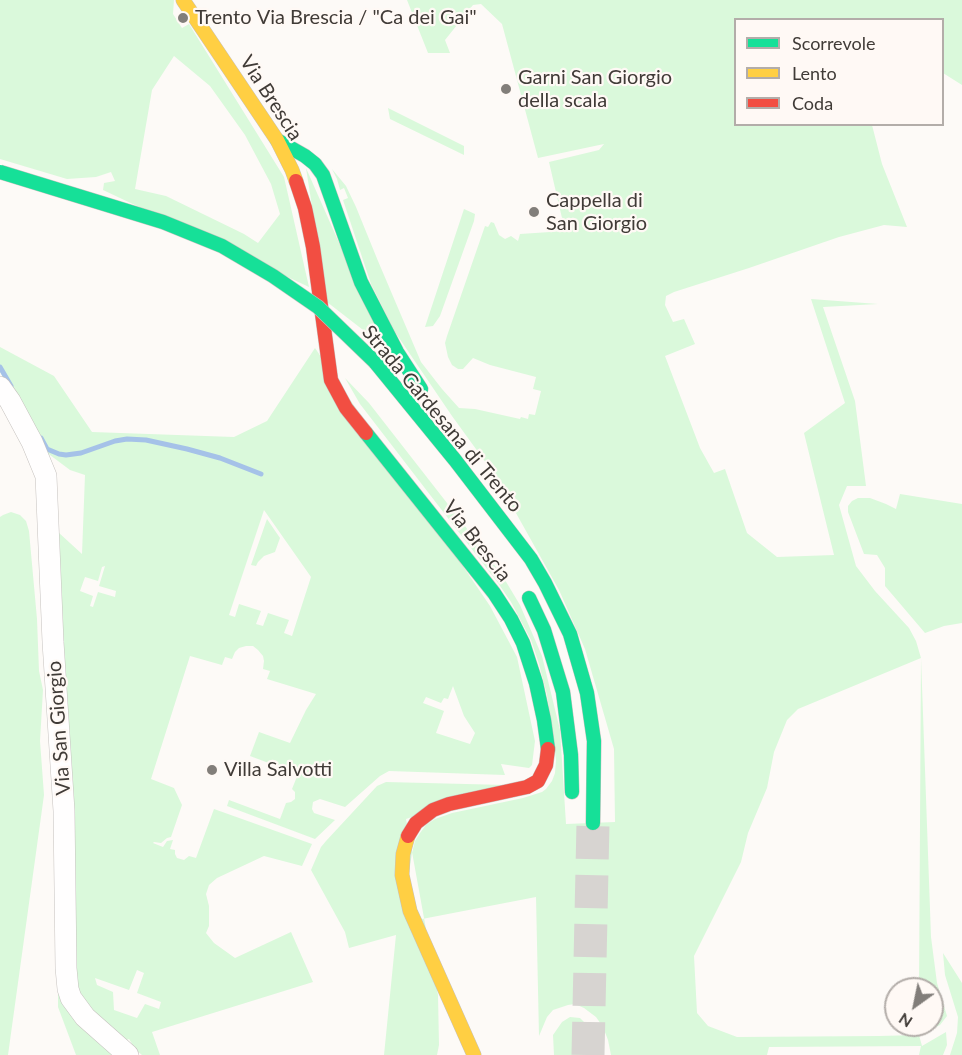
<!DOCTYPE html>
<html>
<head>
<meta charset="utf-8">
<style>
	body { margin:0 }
	#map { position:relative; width:962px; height:1055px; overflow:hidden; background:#fdfaf7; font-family:Lato,sans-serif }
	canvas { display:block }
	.legend { position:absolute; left:734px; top:18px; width:210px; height:108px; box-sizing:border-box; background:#fff9f5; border:2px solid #b3ada9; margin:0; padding:8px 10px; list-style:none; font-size:18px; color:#403b37 }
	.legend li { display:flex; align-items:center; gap:12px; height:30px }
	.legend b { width:30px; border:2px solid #b3ada9 }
	.north { position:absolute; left:884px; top:977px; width:60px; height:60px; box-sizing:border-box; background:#fff9f5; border:2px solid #b3ada9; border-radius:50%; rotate:213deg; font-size:16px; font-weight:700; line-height:24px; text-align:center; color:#403b37 }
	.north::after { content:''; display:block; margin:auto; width:21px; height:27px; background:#827e7a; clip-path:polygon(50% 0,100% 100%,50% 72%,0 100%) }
</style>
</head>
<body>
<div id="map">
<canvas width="962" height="1055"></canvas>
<ul class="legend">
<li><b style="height:8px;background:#16e098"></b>Scorrevole</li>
<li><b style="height:8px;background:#ffcf43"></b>Lento</li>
<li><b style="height:8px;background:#f24e42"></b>Coda</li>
</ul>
<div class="north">N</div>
</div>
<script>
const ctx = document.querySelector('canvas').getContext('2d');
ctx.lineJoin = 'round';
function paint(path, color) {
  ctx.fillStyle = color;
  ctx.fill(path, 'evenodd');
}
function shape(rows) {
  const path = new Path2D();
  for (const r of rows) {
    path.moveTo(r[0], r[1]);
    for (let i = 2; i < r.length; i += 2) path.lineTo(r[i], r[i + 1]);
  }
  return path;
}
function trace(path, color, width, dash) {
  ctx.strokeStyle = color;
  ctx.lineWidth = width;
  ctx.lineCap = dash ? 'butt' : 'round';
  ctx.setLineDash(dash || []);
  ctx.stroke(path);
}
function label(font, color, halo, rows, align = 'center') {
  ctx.font = font + ' Lato,sans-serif';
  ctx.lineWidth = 4.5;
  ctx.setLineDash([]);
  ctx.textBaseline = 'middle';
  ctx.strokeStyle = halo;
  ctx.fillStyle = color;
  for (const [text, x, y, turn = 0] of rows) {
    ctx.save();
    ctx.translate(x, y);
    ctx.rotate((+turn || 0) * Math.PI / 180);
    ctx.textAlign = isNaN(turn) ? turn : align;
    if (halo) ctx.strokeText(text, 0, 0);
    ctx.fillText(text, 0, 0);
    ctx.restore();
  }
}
const green = shape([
	[0,0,174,0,173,14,182,28,189,24,284,177,309,287,103,190,104,183,115,181,111,172,96,177,67,179,0,159],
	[174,56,210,86,245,135,271,184,280,214,258,243,244,234,166,196,135,189,152,90],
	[407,0,962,0,962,85,943,73,942,20,736,20,736,124,872,125,882,164,907,227,884,225,839,237,749,268,674,292,666,296,665,305,673,322,684,319,695,344,665,356,700,448,714,473,725,469,747,533,777,557,834,555,804,433,845,403,811,299,878,304,823,307,855,401,866,486,847,486,839,505,856,566,875,591,909,628,916,641,921,658,931,937,937,983,947,1016,940,1025,919,1035,922,1046,946,1032,947,1045,943,1055,919,1055,921,1046,769,1047,767,1055,611,1055,608,1040,603,1027,596,1017,584,1008,575,1004,568,1005,553,1010,547,1017,539,1036,536,897,422,919,416,908,411,891,409,873,412,853,415,841,420,833,426,825,435,819,452,813,523,798,542,792,546,789,552,781,555,773,556,760,552,729,547,695,539,664,531,640,511,602,498,583,360,404,345,378,369,403,486,553,505,580,520,605,542,656,560,730,566,824,615,822,614,749,585,649,559,590,507,497,489,467,452,416,395,332,371,284,343,200,348,198,344,188,340,190,337,179,332,169,346,186,356,207,378,261,421,362,442,389,459,408,475,409,520,419,521,417,528,419,529,414,535,415,541,391,533,389,536,377,490,365,473,358,463,369,458,369,452,365,448,357,445,343,447,336,485,226,488,227,491,222,494,223,499,235,505,239,511,236,518,241,520,234,565,231,549,162,599,150,604,144,538,158,502,24,481,4,473,5,445,40,450,53,428,53],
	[921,658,919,989,932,989,932,1025,919,1025,919,1035,879,1036,737,1037,708,1026,697,1013,694,956,741,862,748,833,767,788,774,752,787,720,798,709],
	[388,108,464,146,464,155,390,119],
	[306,168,385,347,327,302],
	[464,209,475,214,474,221,440,316,433,326,425,327],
	[0,347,54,376,92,432,234,437,267,421,315,348,490,606,517,657,535,741,532,765,529,768,501,764,505,775,389,771,380,776,345,807,320,799,313,802,312,809,314,813,335,820,315,839,227,806,229,800,280,819,286,803,291,802,295,799,295,792,292,789,298,774,250,756,259,732,290,743,306,710,316,694,267,679,270,671,263,669,264,661,263,656,258,650,253,646,246,646,239,648,235,652,232,659,225,657,222,665,190,656,151,779,174,788,182,805,171,837,167,838,161,843,154,842,153,843,163,847,167,841,173,840,170,849,175,850,175,854,177,858,184,860,189,856,196,858,214,809,312,844,302,866,264,856,217,878,209,885,206,894,209,906,209,926,206,933,214,943,235,958,291,932,313,982,152,1032,160,1055,142,1055,136,1050,129,1039,124,1041,88,1009,76,985,58,532,82,554,85,475,70,470,46,452,0,372],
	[264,510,311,577,292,636,284,633,289,620,268,613,263,626,256,624,261,611,239,604,235,617,229,615],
	[105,566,99,586,116,591,115,597,98,592,93,607,90,606,93,596,80,591,85,577,98,581,102,567],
	[453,686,464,716,475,733,470,744,436,733,444,711,423,703,426,697,441,703,444,698,448,699],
	[137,970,144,973,137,993,161,1002,159,1009,145,1004,137,1018,114,1010,113,992,97,985,95,978,129,990],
	[900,494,962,504,962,623,944,626,925,633,885,586,885,568,877,555,864,554,848,512,848,506,852,501,858,498,870,498,886,504,896,509],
	[11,512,20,515,26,521,29,531,37,619,39,671,43,690,40,741,44,795,8,1055,0,1055,0,517,3,515],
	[267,519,280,538,275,552,264,556,258,562,256,566,251,565],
	[386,782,506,785,406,819,438,995,439,1045,437,1055,384,1055,396,935,349,948,345,932,311,870,321,847,326,841,377,786],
	[943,953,962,983,962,1055,950,1055,957,1033,958,1017,945,975],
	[60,987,113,1055,76,1055,58,1007,58,994],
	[570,1017,580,1018,588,1026,595,1036,600,1055,554,1055,553,1035,562,1022]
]);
const stream = shape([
	[0,367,11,386],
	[41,438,47,449,59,454,66,455,81,453,115,441,127,439,146,440,187,449,220,458,261,474]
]);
const highwayTunnel = shape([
	[588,1055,593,823]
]);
const street = shape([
	[0,387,10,401,32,442,46,476,53,642,64,811,66,968,68,989,71,998,85,1017,128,1055]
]);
const fast = shape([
	[277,140,305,156,315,164,323,175,361,282,397,352,421,389],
	[375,362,455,460,531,559,545,583,570,634,587,693,594,741,593,823],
	[366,433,494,593,511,619,523,643,536,683,544,720,548,749],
	[529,598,544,630,563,692,571,755,572,792]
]);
const slow = shape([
	[183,0,277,140,292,170,296,181],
	[408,836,403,854,402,875,410,911,474,1055]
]);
const jam = shape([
	[296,181,305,208,313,247,331,380,346,408,366,433],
	[408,836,416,823,433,810,449,804,527,787,538,781,546,765,548,749]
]);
const fastBridge = shape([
	[0,172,163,222,222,246,273,276,318,307,375,362]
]);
const markers = [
	[183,18,6,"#827e7a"],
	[506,89,6,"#827e7a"],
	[534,212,6,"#827e7a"],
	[212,770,6,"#827e7a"]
];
const poiNames = [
	["Trento Via Brescia / \"Ca dei Gai\"",195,18],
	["Garni San Giorgio",518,78],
	["della scala",518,101],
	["Cappella di",546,201],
	["San Giorgio",546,224],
	["Villa Salvotti",224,770]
];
const streetNames = [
	["Via Brescia",271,98,57],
	["Strada Gardesana di Trento",442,419,50],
	["Via Brescia",477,541,52],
	["Via San Giorgio",59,728,-94]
];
paint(green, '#daf9db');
trace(stream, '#a5c2e8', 5);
trace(highwayTunnel, '#d7d4d1', 33, [33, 16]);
trace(street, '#c6c2bf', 22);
trace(fast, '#c6c2bf', 15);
trace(slow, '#c6c2bf', 15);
trace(jam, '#c6c2bf', 15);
trace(street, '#fffefe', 21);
trace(fast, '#16e098', 14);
trace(slow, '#ffcf43', 14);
trace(jam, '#f24e42', 14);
trace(fastBridge, '#c6c2bf', 15, []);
trace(fastBridge, '#16e098', 14);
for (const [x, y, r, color] of markers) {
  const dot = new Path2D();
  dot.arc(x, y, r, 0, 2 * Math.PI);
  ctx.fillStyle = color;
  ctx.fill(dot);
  trace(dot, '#fff9f5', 2);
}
label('20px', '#403b37', '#fff9f5', poiNames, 'left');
label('20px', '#403b37', '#fff9f5', streetNames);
</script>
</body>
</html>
